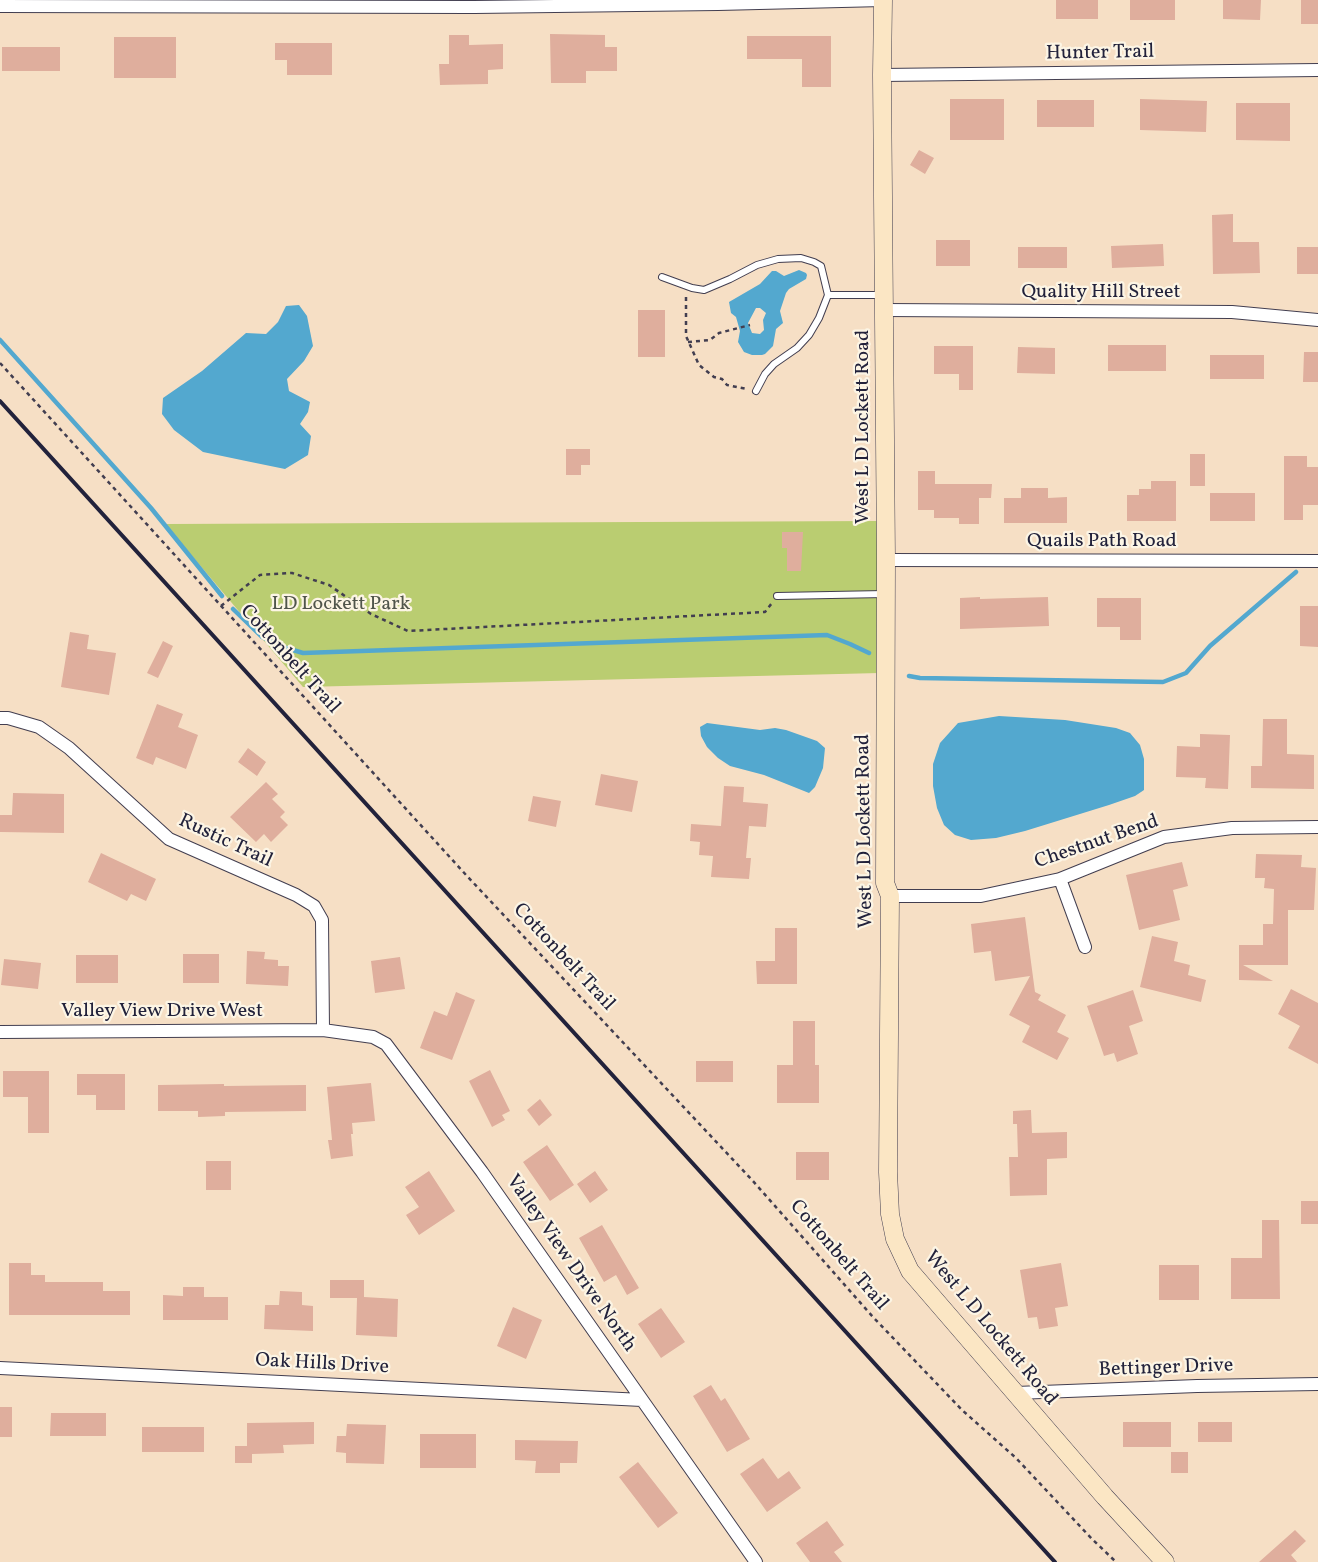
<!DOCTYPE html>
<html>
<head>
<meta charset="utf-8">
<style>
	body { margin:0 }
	canvas { display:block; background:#f6dfc5 }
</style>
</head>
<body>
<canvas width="1318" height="1562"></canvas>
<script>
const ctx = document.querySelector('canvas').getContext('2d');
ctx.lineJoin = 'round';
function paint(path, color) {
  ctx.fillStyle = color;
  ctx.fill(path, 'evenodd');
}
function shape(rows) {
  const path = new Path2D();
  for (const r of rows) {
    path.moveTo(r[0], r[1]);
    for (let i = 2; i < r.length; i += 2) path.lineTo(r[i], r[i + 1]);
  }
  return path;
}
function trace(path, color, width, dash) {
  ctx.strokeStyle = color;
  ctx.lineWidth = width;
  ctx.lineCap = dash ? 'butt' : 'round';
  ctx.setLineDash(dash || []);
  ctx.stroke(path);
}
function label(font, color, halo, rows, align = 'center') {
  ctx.font = font + ' Vollkorn,serif';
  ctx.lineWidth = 4.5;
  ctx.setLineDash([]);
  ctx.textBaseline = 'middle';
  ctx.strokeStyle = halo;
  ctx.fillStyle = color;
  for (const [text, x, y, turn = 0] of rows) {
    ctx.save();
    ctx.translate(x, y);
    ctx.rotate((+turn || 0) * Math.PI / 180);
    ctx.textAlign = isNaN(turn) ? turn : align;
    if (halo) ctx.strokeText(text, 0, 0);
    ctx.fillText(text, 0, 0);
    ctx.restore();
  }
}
const green = shape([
	[879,521,880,673,303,687,165,524]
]);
const water = shape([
	[799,270,806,273,807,275,806,279,789,289,786,293,780,311,783,323,776,329,773,346,765,354,762,355,752,355,744,352,738,342,740,331,736,317,731,313,729,302,760,284,772,271,776,271,784,276],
	[756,308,760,308,766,313,763,320,764,330,760,334,752,333,748,323],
	[299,305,307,316,313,346,304,361,287,379,289,391,310,402,308,412,300,424,311,436,308,455,285,469,246,461,203,452,174,430,162,414,163,398,202,371,246,333,266,334,278,322,286,306],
	[999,716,1065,720,1116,728,1130,733,1140,745,1144,759,1144,790,1135,796,1109,805,1025,831,996,838,971,840,955,835,944,825,937,808,933,786,933,764,940,743,958,723],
	[707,723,760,730,775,728,786,730,817,741,825,748,823,768,815,787,809,793,764,775,730,766,718,758,707,747,701,736,700,727]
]);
const stream = shape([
	[0,340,151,508,222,596],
	[233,609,262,637,283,647,303,653,827,635,850,644,869,653],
	[909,676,920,678,1163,682,1186,673,1210,646,1296,572]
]);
const building = shape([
	[1056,0,1098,0,1098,19,1056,19],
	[1130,0,1175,0,1175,20,1130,20],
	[1223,0,1261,0,1260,20,1223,19],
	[1301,0,1318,0,1318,24,1301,24],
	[550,34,605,35,605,47,617,47,617,71,586,71,586,83,551,83],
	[449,35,469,35,469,45,503,44,503,69,488,70,488,84,440,85,439,64,449,64],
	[747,36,831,36,831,87,802,87,802,59,747,59],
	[114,37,176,37,176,78,114,78],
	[275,43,332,43,332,75,287,75,287,60,275,60],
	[2,47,60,47,60,71,2,71],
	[950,99,1004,99,1004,140,950,140],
	[1140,99,1207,101,1206,132,1140,130],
	[1037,100,1094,100,1094,127,1037,127],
	[1236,103,1290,103,1290,141,1236,140],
	[919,150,934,158,925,174,910,165],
	[1233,214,1233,242,1259,242,1260,273,1213,274,1212,215],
	[936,240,970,240,970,266,936,266],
	[1163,244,1164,266,1112,268,1111,246],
	[1018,247,1067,247,1067,268,1018,268],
	[1297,247,1318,247,1318,274,1297,274],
	[638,310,665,310,665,357,638,357],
	[1108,345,1166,345,1166,371,1108,371],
	[934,346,973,346,973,390,959,390,959,374,934,374],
	[1018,347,1055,348,1055,374,1017,373],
	[1304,352,1318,352,1318,382,1303,382],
	[1210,355,1264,355,1264,379,1210,379],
	[566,449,590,449,590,465,581,465,581,475,566,475],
	[1190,454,1205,454,1205,486,1190,486],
	[1284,456,1307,456,1307,467,1318,467,1318,505,1303,505,1303,520,1284,520],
	[918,471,935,471,935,484,992,484,991,498,979,498,979,524,959,524,959,518,934,518,934,510,918,510],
	[1151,481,1176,481,1176,521,1127,521,1127,495,1139,495,1139,489,1151,489],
	[1021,488,1048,488,1048,498,1067,497,1067,523,1004,523,1004,498,1021,498],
	[1210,493,1255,493,1255,521,1210,521],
	[782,532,803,532,801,571,787,571,787,548,782,548],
	[980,597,980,599,1048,597,1049,626,960,629,960,598],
	[1097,598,1141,598,1141,640,1120,640,1120,627,1097,627],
	[1300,606,1318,606,1318,647,1300,646],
	[70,632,89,635,87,649,116,653,109,695,61,687],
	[163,641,173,646,158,678,147,673],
	[157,704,183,714,178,727,198,735,186,769,156,757,153,765,136,758],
	[1263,719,1287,719,1287,754,1314,755,1314,789,1251,788,1251,766,1262,766],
	[1200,734,1230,735,1228,789,1205,788,1206,778,1176,777,1177,746,1200,747],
	[248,748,266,762,257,776,238,762],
	[601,774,638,781,632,812,595,805],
	[266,782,278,794,272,799,285,812,280,817,288,825,271,842,264,834,256,842,230,817],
	[724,786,744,787,743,802,768,804,766,827,749,826,746,858,751,858,749,879,711,877,713,856,699,855,700,842,690,841,691,824,721,826],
	[13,793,64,794,64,833,0,832,0,815,12,815],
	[533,796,561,801,556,827,528,821],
	[101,853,156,879,146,901,131,894,127,901,88,882],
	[1256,854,1302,855,1301,867,1316,868,1314,910,1288,910,1288,965,1243,965,1273,981,1239,980,1239,945,1263,945,1263,924,1273,924,1274,889,1264,888,1265,878,1255,878],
	[1182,862,1188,886,1173,890,1180,920,1139,930,1126,875],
	[1025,917,1035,992,1041,995,1038,1000,1066,1015,1057,1032,1069,1038,1057,1060,1022,1042,1030,1026,1009,1015,1030,976,995,981,991,951,974,953,971,924],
	[775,928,797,928,797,984,757,984,756,961,775,961],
	[1152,936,1178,942,1174,961,1190,965,1188,975,1206,980,1201,1002,1140,987],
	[247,951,265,952,264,959,278,960,278,966,289,966,288,986,246,984],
	[183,954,219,954,219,983,183,983],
	[76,955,118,955,118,983,76,983],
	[400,957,405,989,375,993,371,961],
	[4,959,41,963,38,989,1,985],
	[1291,989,1318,1003,1318,1064,1288,1048,1300,1026,1278,1014],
	[1133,990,1143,1021,1129,1026,1138,1054,1117,1062,1114,1053,1104,1056,1087,1006],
	[456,992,475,1000,452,1060,420,1048,434,1011,447,1016],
	[793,1021,815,1021,815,1065,819,1065,819,1103,777,1103,777,1065,793,1065],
	[696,1061,733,1061,733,1082,696,1082],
	[490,1070,510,1111,502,1115,505,1120,492,1127,469,1081],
	[3,1071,49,1071,49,1133,28,1133,28,1097,3,1097],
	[77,1074,125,1074,125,1110,96,1110,96,1095,77,1095],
	[371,1083,375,1121,352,1123,353,1134,351,1134,353,1156,331,1159,328,1140,332,1140,327,1087],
	[224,1084,224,1086,306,1085,306,1111,225,1112,225,1116,198,1117,198,1111,158,1111,158,1085],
	[540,1099,552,1115,539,1126,527,1110],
	[1031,1110,1032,1133,1067,1132,1067,1158,1047,1159,1047,1195,1010,1196,1009,1157,1018,1157,1017,1124,1013,1124,1013,1111],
	[547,1145,574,1185,550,1201,523,1162],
	[796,1152,829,1152,829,1180,796,1180],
	[206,1161,231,1161,231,1190,206,1190],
	[429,1171,455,1211,419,1235,406,1215,419,1207,405,1187],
	[595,1171,608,1190,590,1203,577,1184],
	[1301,1201,1318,1201,1318,1224,1301,1224],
	[1262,1220,1279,1220,1280,1299,1231,1299,1231,1258,1262,1258],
	[602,1225,639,1288,627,1295,616,1275,604,1282,579,1238],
	[9,1263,31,1263,31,1275,45,1275,45,1282,103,1282,103,1291,130,1291,130,1315,9,1315],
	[1061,1263,1068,1306,1055,1308,1058,1326,1039,1329,1037,1317,1028,1318,1020,1270],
	[1159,1265,1199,1265,1199,1300,1159,1300],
	[330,1280,364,1280,364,1297,398,1299,397,1337,356,1335,357,1298,330,1298],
	[183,1287,204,1287,204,1297,228,1297,228,1320,163,1320,163,1295,183,1296],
	[280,1291,302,1292,302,1305,313,1306,313,1331,264,1329,265,1305,279,1305],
	[513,1307,542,1320,526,1359,497,1346],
	[661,1308,685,1342,661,1358,638,1324],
	[711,1385,721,1401,725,1398,750,1439,727,1452,693,1396],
	[0,1407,12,1407,12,1437,0,1437],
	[51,1413,106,1413,106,1436,50,1436],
	[314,1422,314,1444,283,1445,284,1453,252,1454,252,1463,235,1463,235,1446,247,1446,247,1423],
	[1123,1422,1171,1422,1171,1447,1123,1447],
	[1198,1422,1232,1422,1232,1442,1198,1442],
	[347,1424,386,1425,384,1464,346,1463,346,1453,336,1452,337,1436,346,1436],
	[142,1427,204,1427,204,1452,142,1452],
	[420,1434,476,1434,476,1468,420,1468],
	[515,1440,578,1441,577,1463,560,1463,560,1473,535,1473,536,1461,515,1460],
	[1171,1452,1188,1452,1188,1473,1171,1473],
	[763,1458,778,1479,789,1471,801,1488,767,1512,740,1474],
	[638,1462,678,1513,658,1528,619,1477],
	[827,1521,844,1545,834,1552,842,1562,810,1562,796,1543],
	[1295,1530,1306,1541,1291,1555,1297,1562,1259,1562]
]);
const path = shape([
	[686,297,686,336,699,365,714,377,722,379,727,385,747,389],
	[688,342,710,340,719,333,750,325],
	[0,363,467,876,752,1180,873,1317,962,1410,1016,1458,1092,1539,1116,1562],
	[221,606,260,575,292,573,329,585,371,614,408,631,765,612,772,603]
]);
const lane = shape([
	[662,277,692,288,704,290,730,279,757,265,778,259,801,258,814,262,821,266,828,295],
	[756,391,765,374,774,364,797,348,809,335,819,318,828,295,883,295],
	[777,596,885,594]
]);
const street = shape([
	[0,6,474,7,718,4,883,0],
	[882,75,1318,70],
	[884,310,1232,312,1318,320],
	[886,560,1318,561],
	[0,718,8,718,39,727,69,748,169,839,296,895,314,906,322,920,323,1030],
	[1060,879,1085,947],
	[890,896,981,896,1060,879,1164,837,1232,828,1318,827],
	[0,1032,323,1030,373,1037,386,1044,482,1172,756,1562],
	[0,1368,642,1400],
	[1016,1393,1197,1386,1318,1384]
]);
const secondary = shape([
	[883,0,882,75,886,560,885,883,890,896,888,1172,890,1214,895,1239,910,1271,1105,1497,1165,1562]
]);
const rail = shape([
	[0,401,1055,1562]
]);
const streetNames = [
	["Hunter Trail",1100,54,-1],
	["Quality Hill Street",1101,293],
	["West L D Lockett Road",864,427,-90],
	["Quails Path Road",1102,542],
	["Cottonbelt Trail",289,660,48],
	["West L D Lockett Road",866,831,-91],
	["Rustic Trail",225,842,25],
	["Chestnut Bend",1097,843,-19],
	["Cottonbelt Trail",563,958,47],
	["Valley View Drive West",162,1012],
	["Cottonbelt Trail",838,1256,49],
	["Valley View Drive North",570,1264,55],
	["West L D Lockett Road",990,1329,50],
	["Oak Hills Drive",322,1365,3],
	["Bettinger Drive",1166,1369,-2]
];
const parkNames = [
	["LD Lockett Park",341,605]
];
paint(green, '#bacd71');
paint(water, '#53a8cf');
trace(stream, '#53a8cf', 4.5);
paint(building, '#dfae9d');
trace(lane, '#423e50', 8);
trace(street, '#423e50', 14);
trace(secondary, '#423e50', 19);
trace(path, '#423e50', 2.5, [4, 4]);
trace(lane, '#fff', 6);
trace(street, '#fff', 12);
trace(secondary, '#fbe6c4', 18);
trace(rail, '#22223b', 4);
label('20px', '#22223b', '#fcf5e5', streetNames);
label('20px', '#50554b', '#fcf5e5', parkNames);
</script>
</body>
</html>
